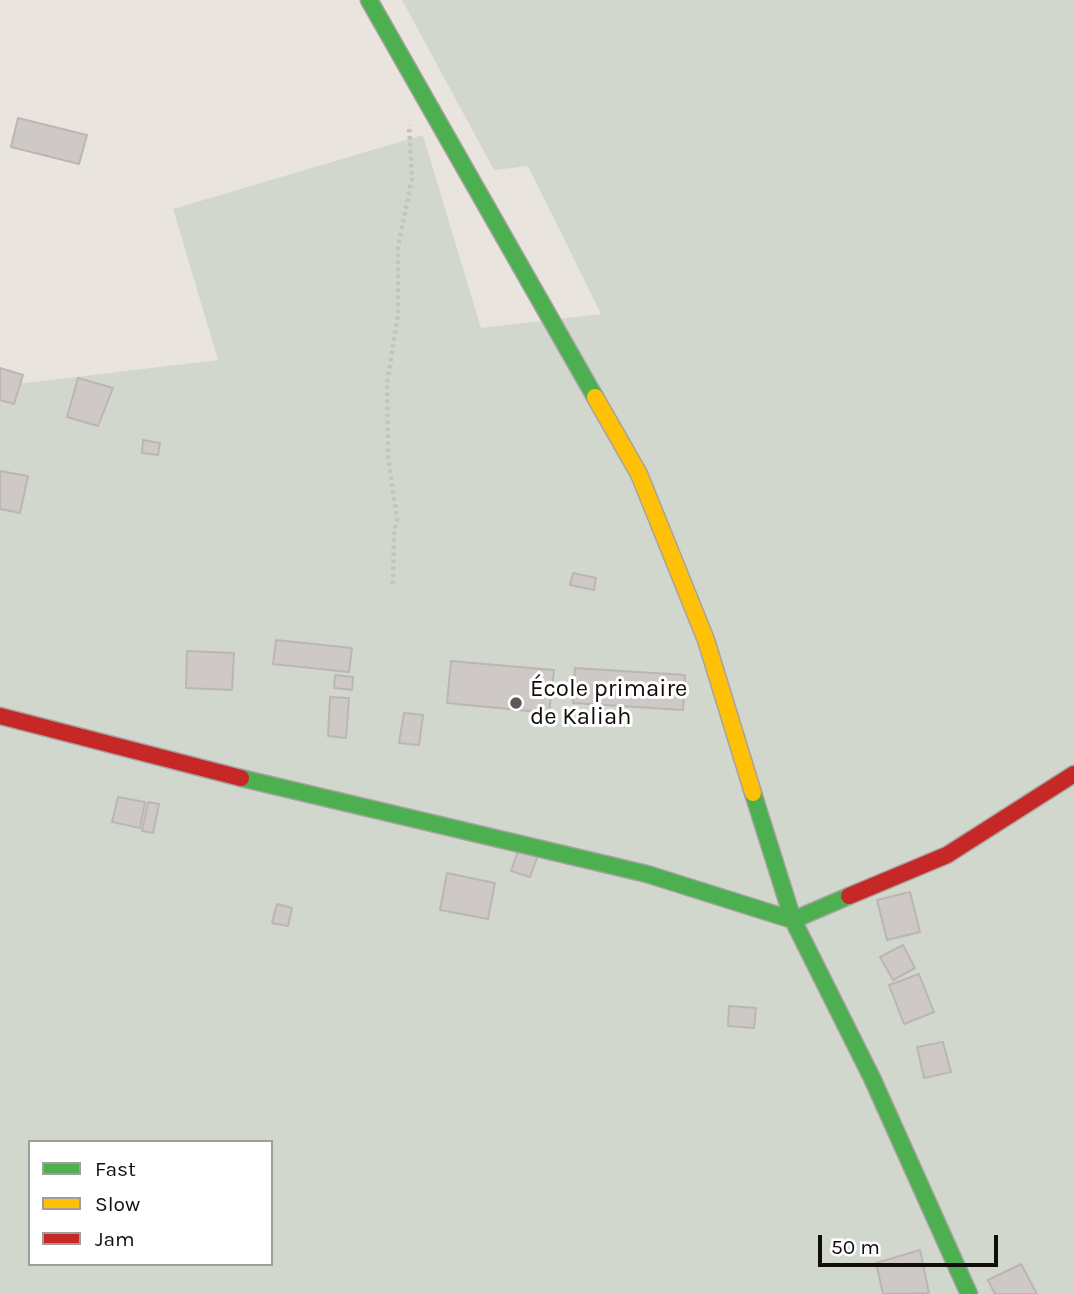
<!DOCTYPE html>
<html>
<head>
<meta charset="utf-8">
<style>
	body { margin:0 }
	#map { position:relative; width:1074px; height:1294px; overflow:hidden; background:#eae4df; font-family:Karla,sans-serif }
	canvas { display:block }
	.legend { position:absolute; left:28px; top:1140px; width:245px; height:126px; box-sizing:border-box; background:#fff; border:2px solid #a09e9d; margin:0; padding:9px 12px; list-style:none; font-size:21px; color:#110d0b }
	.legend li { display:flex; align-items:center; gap:14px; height:35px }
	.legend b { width:35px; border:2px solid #a09e9d }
	.scale { position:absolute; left:818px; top:1235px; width:180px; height:32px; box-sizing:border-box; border:4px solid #110d0b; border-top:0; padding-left:9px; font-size:21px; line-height:24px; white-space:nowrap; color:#110d0b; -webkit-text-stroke:5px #fff; paint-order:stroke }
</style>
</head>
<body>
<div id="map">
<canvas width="1074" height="1294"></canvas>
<ul class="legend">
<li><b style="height:9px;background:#4caf50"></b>Fast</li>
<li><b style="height:9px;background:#ffc107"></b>Slow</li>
<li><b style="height:9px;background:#c62828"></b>Jam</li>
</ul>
<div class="scale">50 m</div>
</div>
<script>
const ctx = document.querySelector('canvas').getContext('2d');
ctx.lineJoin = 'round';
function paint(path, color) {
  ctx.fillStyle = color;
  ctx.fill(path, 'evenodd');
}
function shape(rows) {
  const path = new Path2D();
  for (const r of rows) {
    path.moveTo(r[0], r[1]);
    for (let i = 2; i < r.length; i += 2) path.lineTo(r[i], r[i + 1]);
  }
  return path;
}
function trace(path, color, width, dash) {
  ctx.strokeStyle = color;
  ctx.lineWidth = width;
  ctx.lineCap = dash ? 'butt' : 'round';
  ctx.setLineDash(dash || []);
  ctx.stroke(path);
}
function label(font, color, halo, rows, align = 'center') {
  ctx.font = font + ' Karla,sans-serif';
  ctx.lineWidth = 6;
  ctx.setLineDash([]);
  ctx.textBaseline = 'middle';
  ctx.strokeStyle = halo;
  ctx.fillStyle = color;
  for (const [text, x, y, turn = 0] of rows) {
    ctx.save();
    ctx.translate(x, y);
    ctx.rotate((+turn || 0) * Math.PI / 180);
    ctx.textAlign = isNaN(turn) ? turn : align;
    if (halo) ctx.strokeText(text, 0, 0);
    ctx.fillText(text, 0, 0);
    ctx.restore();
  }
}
const green = shape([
	[402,0,1074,0,1074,1294,0,1294,0,386,218,360,173,209,423,135,481,328,601,314,528,166,494,170],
	[30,1142,271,1142,271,1264,30,1264]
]);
const building = shape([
	[18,118,87,135,79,164,11,147,18,118],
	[0,368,23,375,14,404,0,400,0,368],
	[78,378,113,388,98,426,67,417,78,378],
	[143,440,160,443,158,455,142,453,143,440],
	[0,471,28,476,20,513,0,509,0,471],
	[573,573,596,578,594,590,570,585,573,573],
	[276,640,352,648,349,672,273,664,276,640],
	[187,651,234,653,232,690,186,688,187,651],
	[451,661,554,670,549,713,447,703,451,661],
	[575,668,685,675,683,710,573,703,575,668],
	[335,675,353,677,352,690,334,688,335,675],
	[330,697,349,698,346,738,328,736,330,697],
	[404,713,423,715,419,745,399,743,404,713],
	[118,797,145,802,140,828,112,822,118,797],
	[148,802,159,804,153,833,142,831,148,802],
	[523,837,542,844,530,877,511,871,523,837],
	[447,873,495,883,488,919,440,910,447,873],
	[910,892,920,932,887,940,877,900,910,892],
	[277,904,292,908,288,926,272,923,277,904],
	[903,945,915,968,893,980,880,957,903,945],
	[919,974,934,1012,904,1024,889,985,919,974],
	[729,1006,756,1008,754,1028,728,1026,729,1006],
	[943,1042,951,1072,924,1078,917,1047,943,1042],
	[920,1250,929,1293,883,1294,876,1263,920,1250],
	[1021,1264,1037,1294,995,1294,988,1280,1021,1264]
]);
const path = shape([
	[393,584,394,531,397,520,388,456,387,384,398,315,398,247,412,178,409,125]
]);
const fast = shape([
	[369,0,595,397],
	[241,778,647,874,793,920,849,896],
	[753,793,793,920,872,1078,969,1294]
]);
const slow = shape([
	[595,397,639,474,706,640,753,793]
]);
const jam = shape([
	[0,716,241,778],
	[849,896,947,855,1074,774]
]);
const markers = [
	[516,703,7,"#5d5855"]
];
const poiNames = [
	["École primaire",530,689],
	["de Kaliah",530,717]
];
paint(green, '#d2d7cd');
paint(building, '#cec9c6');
trace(building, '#bbb6b3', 2);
trace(fast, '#a7a39f', 19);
trace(slow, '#a7a39f', 19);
trace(jam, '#a7a39f', 19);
trace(path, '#c5c3c1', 4.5, [3.5, 3.5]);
trace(fast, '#4caf50', 16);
trace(slow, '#ffc107', 16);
trace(jam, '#c62828', 16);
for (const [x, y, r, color] of markers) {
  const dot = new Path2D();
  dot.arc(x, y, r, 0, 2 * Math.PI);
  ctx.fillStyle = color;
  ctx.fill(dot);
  trace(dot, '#fff', 2.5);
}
label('24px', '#110d0b', '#fff', poiNames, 'left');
</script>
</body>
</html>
